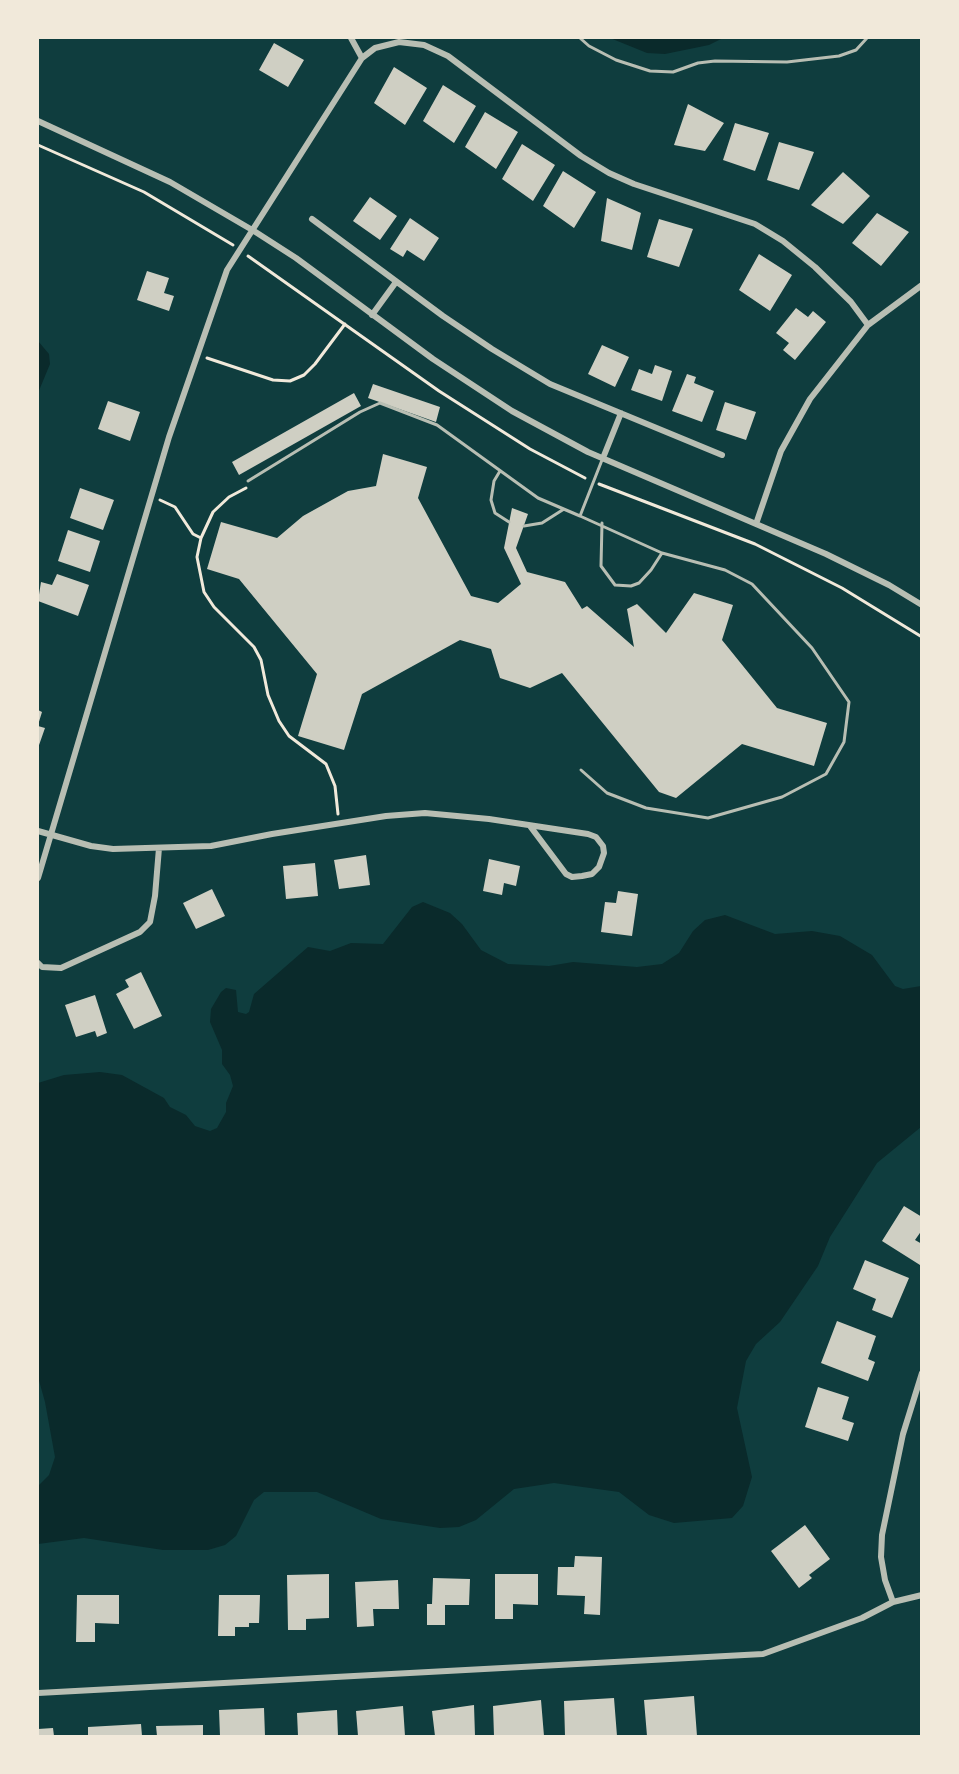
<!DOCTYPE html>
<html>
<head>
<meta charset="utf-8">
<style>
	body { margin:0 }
	#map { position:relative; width:959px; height:1774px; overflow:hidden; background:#0f3d3e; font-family:Signika,sans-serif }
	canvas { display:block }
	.frame { position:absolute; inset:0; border:39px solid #f1e9da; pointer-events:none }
</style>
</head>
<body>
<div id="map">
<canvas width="959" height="1774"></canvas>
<div class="frame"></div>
</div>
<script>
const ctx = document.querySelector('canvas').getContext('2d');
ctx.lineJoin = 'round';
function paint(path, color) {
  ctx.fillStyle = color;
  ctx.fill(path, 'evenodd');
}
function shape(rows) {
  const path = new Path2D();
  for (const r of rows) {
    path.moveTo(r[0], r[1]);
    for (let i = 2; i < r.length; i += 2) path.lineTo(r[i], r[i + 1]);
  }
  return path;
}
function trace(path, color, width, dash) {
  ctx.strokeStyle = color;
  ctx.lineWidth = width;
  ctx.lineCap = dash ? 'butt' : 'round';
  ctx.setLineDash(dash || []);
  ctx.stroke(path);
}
const water = shape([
	[610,38,723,38,709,45,665,54,647,53],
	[38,341,49,354,50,364,38,393],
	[423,902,450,913,462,924,481,950,508,964,549,966,573,962,637,967,662,964,679,953,693,931,705,920,725,915,775,934,812,931,840,936,872,955,895,986,903,989,921,986,921,1127,877,1163,830,1237,818,1266,780,1322,756,1344,746,1361,737,1408,752,1477,743,1506,732,1518,674,1523,649,1515,619,1492,554,1483,514,1489,476,1520,459,1527,440,1528,381,1519,317,1492,264,1492,254,1500,236,1536,225,1545,208,1550,163,1550,84,1538,38,1544,38,1486,49,1475,55,1457,45,1402,38,1377,38,1083,64,1075,100,1072,122,1075,164,1098,170,1107,186,1115,195,1126,210,1131,217,1128,226,1112,226,1103,233,1086,230,1075,222,1064,222,1050,210,1022,211,1009,221,992,226,988,236,990,238,1012,246,1014,249,1012,254,994,308,947,330,951,351,943,383,944,412,907]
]);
const building = shape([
	[274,43,304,60,288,87,259,70],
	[394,67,427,88,405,125,374,103],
	[443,85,476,106,454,143,423,121],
	[688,104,724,123,705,151,674,145],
	[485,112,518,132,496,169,465,147],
	[735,123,769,133,755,171,723,160],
	[779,142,814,152,799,190,767,180],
	[522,144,555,165,533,201,502,179],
	[563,171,596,192,574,228,543,206],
	[843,172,870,196,843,224,811,205],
	[370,197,397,216,380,240,353,221],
	[607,198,641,213,632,250,601,241],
	[877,213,909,232,881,266,852,243],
	[410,218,439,238,424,261,407,250,403,257,390,249],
	[659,219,693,229,679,267,647,257],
	[759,254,792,275,770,311,739,290],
	[147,271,169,278,164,293,174,296,169,311,137,300],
	[796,308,808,317,813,311,826,322,795,360,783,350,789,343,776,333],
	[602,345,629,357,615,387,588,374],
	[655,365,672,371,662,401,631,390,639,369,652,374],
	[687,374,696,377,694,383,714,391,702,422,672,411],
	[373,384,440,407,436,422,368,398],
	[354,393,361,406,239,475,232,462],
	[108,401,140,412,130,441,98,429],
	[725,402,756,412,746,440,716,430],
	[383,454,427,467,418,498,471,596,498,603,521,584,504,548,512,508,528,514,516,548,527,572,565,582,582,609,587,606,634,647,627,609,637,604,666,633,694,593,733,605,722,640,777,708,827,723,814,766,742,744,676,798,659,792,562,673,530,688,500,678,491,649,460,640,362,694,344,750,298,736,317,674,239,579,207,569,221,522,277,538,303,516,348,491,376,486],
	[80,488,114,500,103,530,70,518],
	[68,530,100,541,90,572,58,561],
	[57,574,89,585,78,616,38,601,41,582,52,585],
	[38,710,42,712,38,725],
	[38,726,45,728,38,748],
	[366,855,370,885,339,889,334,860],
	[489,859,520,866,516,886,504,883,502,895,483,891],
	[315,863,318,896,286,899,283,866],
	[212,889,225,916,196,929,183,903],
	[618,891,638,894,632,936,601,932,605,902,616,903],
	[141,972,162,1016,134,1029,116,994,129,987,125,980],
	[95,995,107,1033,97,1037,95,1031,76,1037,65,1005],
	[904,1206,922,1217,922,1230,915,1240,922,1244,920,1265,882,1241],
	[865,1260,909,1278,892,1318,872,1310,876,1299,853,1289],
	[837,1321,876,1336,868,1359,875,1362,868,1381,821,1363],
	[818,1387,849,1397,842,1419,854,1423,848,1441,805,1427],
	[805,1525,830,1559,809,1575,812,1578,799,1588,771,1551],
	[575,1556,602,1557,600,1615,584,1614,585,1596,557,1595,558,1567,574,1567],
	[329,1574,329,1618,306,1619,306,1630,288,1630,287,1575],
	[495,1574,538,1574,538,1605,513,1604,513,1619,495,1619],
	[433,1578,470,1579,469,1605,445,1605,445,1625,427,1625,427,1604,432,1604],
	[398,1580,399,1609,373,1609,374,1626,357,1627,355,1582],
	[77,1595,119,1595,119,1624,95,1623,95,1642,76,1642],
	[219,1595,260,1595,259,1623,249,1623,249,1627,235,1627,235,1636,218,1636],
	[694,1696,697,1736,647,1736,644,1700],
	[614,1698,617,1736,565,1736,564,1701],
	[541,1700,544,1736,494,1736,493,1706],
	[474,1705,475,1736,435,1736,432,1711],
	[403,1706,405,1736,358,1736,356,1711],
	[264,1708,265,1736,220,1736,219,1710],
	[337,1710,338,1736,298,1736,297,1713],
	[141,1724,142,1736,88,1736,88,1727],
	[203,1725,203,1736,157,1736,156,1726],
	[53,1728,54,1736,38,1736,38,1729]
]);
const path = shape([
	[38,145,144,192,233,245],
	[248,256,439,391,530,449,585,478],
	[207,358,273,380,290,381,304,375,315,364,345,324],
	[599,484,755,544,842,588,922,637],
	[246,488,229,497,213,512,201,538,197,557,204,592,214,607,254,647,261,660,268,695,279,721,289,736,326,764,335,786,338,814],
	[160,500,175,507,193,534,201,538]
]);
const service = shape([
	[580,38,589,46,616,60,650,71,673,72,698,63,715,61,787,62,839,56,856,50,867,38],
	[500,471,494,481,491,500,495,513,509,522],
	[248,481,360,412,380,403,437,425,538,498,580,516],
	[602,523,601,566,615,585,631,586,639,583,651,570,662,553],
	[524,526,542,523,564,509],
	[581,770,607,793,646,808,708,818,782,797,826,774,844,742,849,702,812,648,752,584,725,570,662,553,580,516,602,460]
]);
const minor = shape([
	[351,38,362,58],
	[38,121,170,182,254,231,296,258,433,359,512,411,588,452,826,554,889,585,922,605],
	[312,219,443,316,492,349,550,384,722,455],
	[372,315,396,282],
	[603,458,621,413],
	[756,524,781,451,810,399,868,325,922,285],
	[38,831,91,846,113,849,211,846,272,834,386,816,425,813,489,819,588,834,596,837,603,846,604,853,599,867,592,874,582,876,572,877,566,874,530,826],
	[38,878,169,437,227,270,362,58,375,48,399,42,424,45,448,56,581,156,609,173,634,184,755,224,783,241,815,267,851,302,868,325],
	[38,963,42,967,61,968,140,932,150,922,155,896,159,848],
	[893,1602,885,1580,881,1557,882,1535,903,1434,922,1373],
	[38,1693,763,1654,862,1618,893,1602,922,1595]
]);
paint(water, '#0a2a2b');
paint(building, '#cfcfc3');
trace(path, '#f1e9da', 3);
trace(service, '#b8beb3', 3);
trace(minor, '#b8beb3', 6);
</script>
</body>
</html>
